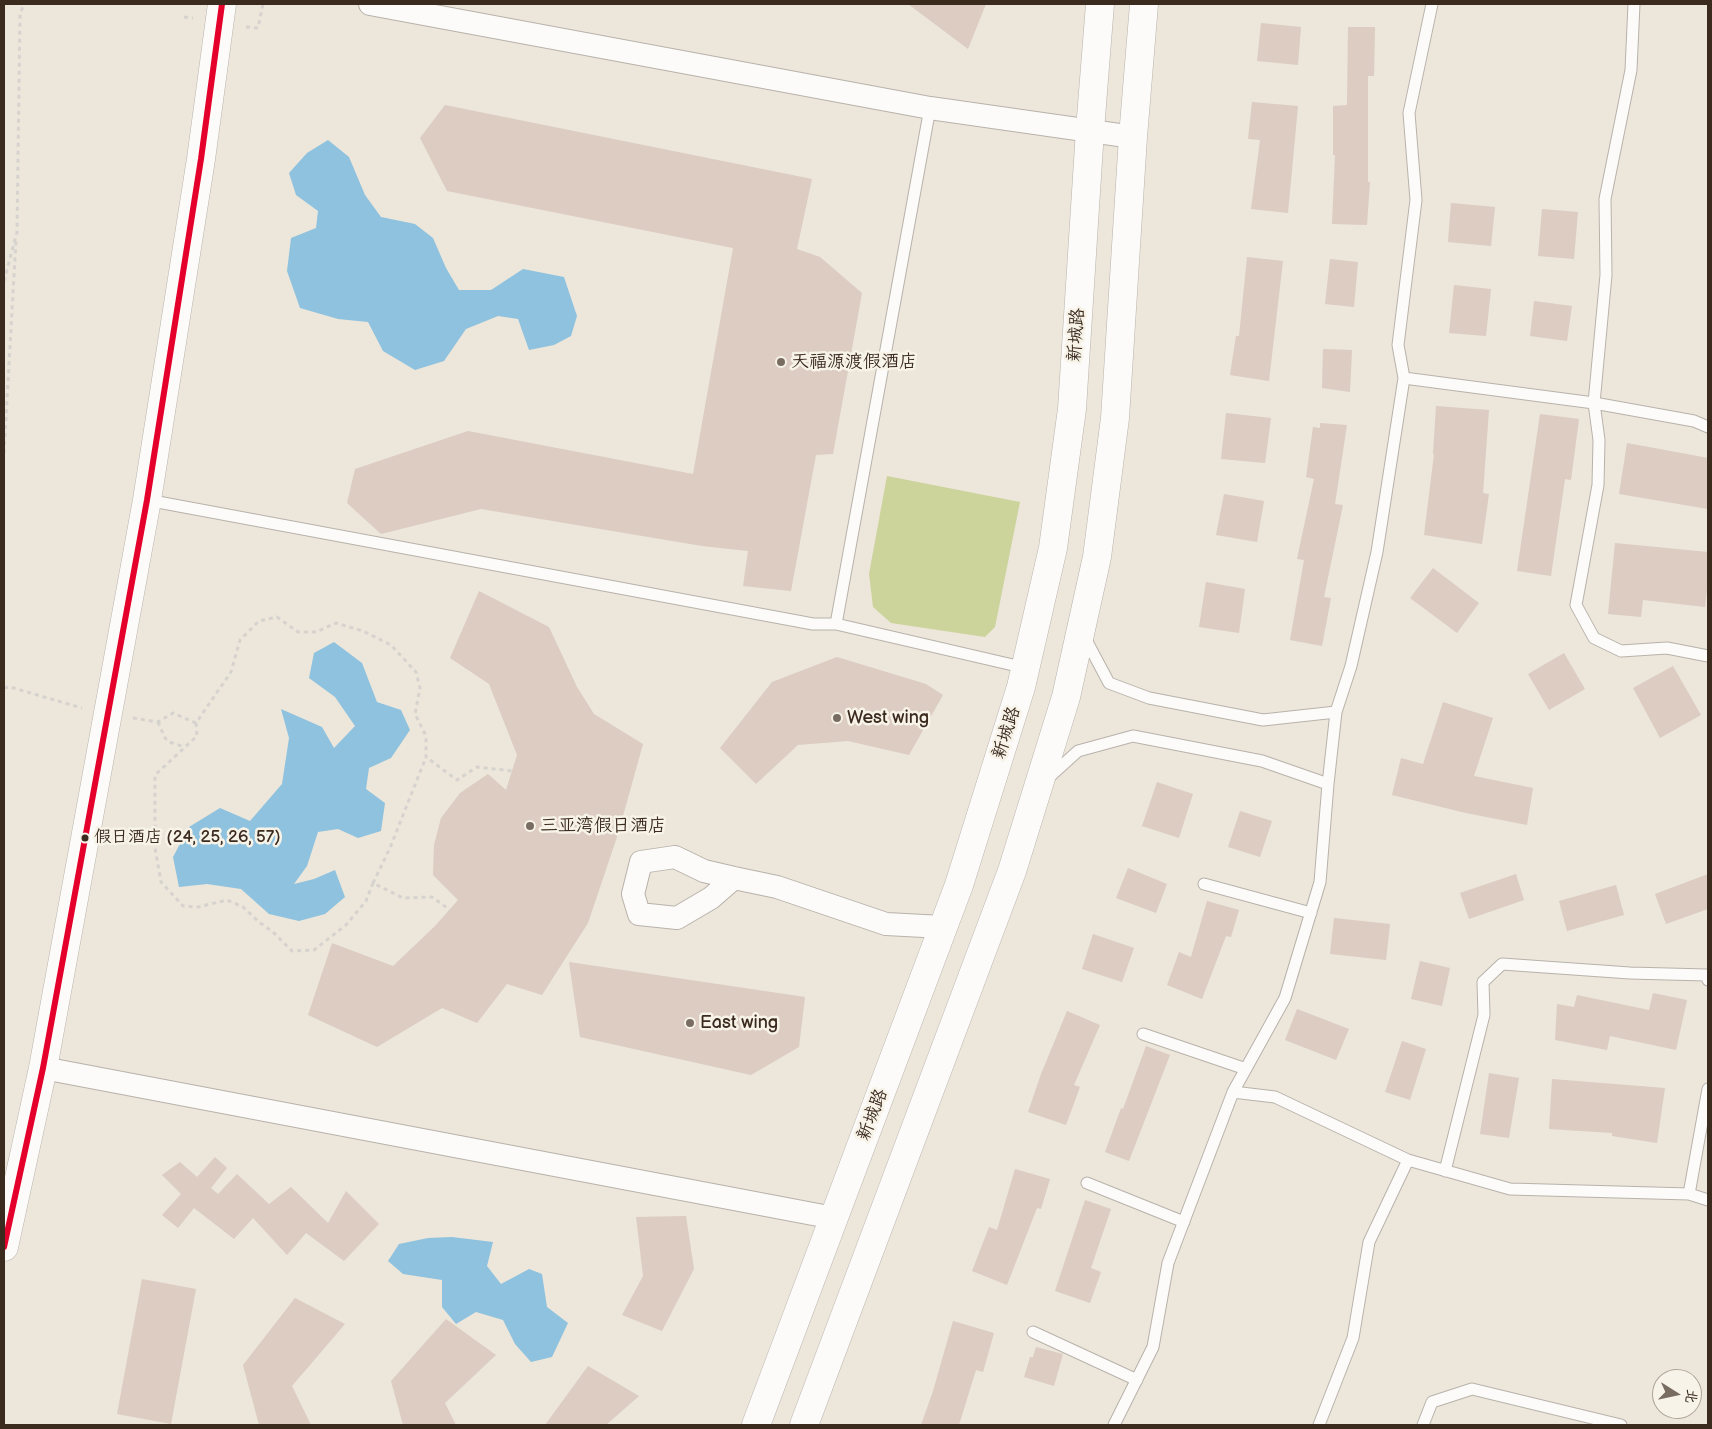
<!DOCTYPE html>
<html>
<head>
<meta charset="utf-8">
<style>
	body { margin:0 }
	#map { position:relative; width:1712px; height:1429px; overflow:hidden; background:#ece6db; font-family:"Balsamiq Sans","LXGW WenKai TC",sans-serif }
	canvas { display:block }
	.frame { position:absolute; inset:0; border:5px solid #3b2a1e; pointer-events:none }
	.north { position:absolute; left:1652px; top:1369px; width:50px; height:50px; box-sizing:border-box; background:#f7f3e8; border:1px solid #aca397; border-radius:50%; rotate:100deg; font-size:14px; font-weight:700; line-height:20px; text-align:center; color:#3b2a1e }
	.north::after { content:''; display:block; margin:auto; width:18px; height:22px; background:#796c60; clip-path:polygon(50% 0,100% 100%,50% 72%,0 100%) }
</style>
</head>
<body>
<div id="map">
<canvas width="1712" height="1429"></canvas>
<div class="frame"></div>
<div class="north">北</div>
</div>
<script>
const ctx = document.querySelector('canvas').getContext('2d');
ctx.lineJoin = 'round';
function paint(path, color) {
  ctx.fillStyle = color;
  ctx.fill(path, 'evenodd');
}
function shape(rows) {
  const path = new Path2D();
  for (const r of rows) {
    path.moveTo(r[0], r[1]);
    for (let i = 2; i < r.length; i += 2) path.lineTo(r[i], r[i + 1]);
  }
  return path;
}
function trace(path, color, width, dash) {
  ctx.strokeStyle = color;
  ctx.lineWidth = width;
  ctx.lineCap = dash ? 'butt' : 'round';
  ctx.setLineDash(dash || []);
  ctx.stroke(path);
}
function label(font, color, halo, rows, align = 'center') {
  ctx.font = font + ' "Balsamiq Sans","LXGW WenKai TC",sans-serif';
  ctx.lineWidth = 5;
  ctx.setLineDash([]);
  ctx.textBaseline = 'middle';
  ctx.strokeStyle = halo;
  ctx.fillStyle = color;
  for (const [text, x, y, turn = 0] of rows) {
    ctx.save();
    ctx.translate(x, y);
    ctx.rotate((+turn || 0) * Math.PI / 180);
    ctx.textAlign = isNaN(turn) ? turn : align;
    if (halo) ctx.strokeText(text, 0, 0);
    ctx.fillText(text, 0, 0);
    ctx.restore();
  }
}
const green = shape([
	[887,476,1020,502,995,627,985,637,891,623,873,607,869,574]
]);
const water = shape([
	[328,140,349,157,365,195,381,217,415,224,433,238,446,268,459,290,491,290,523,269,564,277,577,316,571,336,554,345,529,350,518,319,498,316,466,329,444,361,415,370,383,351,368,322,338,319,300,308,287,271,291,238,316,228,318,211,296,195,289,173,307,153],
	[334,642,362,663,377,702,401,710,410,730,391,758,369,768,366,789,385,803,381,831,358,838,338,829,318,832,307,866,294,884,314,879,335,870,345,897,325,914,299,921,269,914,241,889,207,884,179,887,173,857,189,827,220,808,250,821,282,784,289,738,281,709,322,727,334,748,355,726,335,697,309,678,314,653],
	[452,1237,493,1242,487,1266,501,1284,529,1269,542,1274,547,1307,568,1323,552,1357,531,1362,515,1344,503,1320,476,1312,456,1324,442,1307,442,1280,403,1274,388,1261,399,1244,428,1238]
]);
const building = shape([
	[908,4,986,4,968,49],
	[1261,23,1301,27,1298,65,1257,61],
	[1348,27,1375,27,1374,76,1368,76,1368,182,1370,182,1367,225,1332,224,1335,155,1333,155,1333,106,1347,105],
	[1252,102,1298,106,1288,213,1251,209,1260,140,1248,139],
	[445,105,812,179,797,249,820,257,862,293,833,454,816,455,791,591,743,586,748,551,702,546,481,509,381,534,347,503,355,469,468,431,693,474,733,248,447,191,420,138],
	[1451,203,1495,207,1491,246,1448,242],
	[1542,209,1578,212,1574,259,1538,256],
	[1247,257,1283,261,1269,381,1230,375,1236,336,1239,336],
	[1330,259,1358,262,1354,307,1325,304],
	[1454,285,1491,289,1486,336,1449,333],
	[1534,301,1572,306,1567,341,1530,336],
	[1323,349,1352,350,1350,392,1322,388],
	[1436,406,1489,410,1483,493,1489,494,1482,544,1424,535,1434,454,1433,454],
	[1226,413,1271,418,1265,463,1221,459],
	[1540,414,1579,419,1571,480,1565,479,1551,576,1517,571],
	[1320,423,1347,425,1335,504,1343,505,1324,597,1331,598,1322,646,1290,640,1304,560,1297,559,1314,479,1306,477,1313,427,1320,428],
	[1627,443,1708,458,1708,509,1619,494],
	[1224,494,1264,501,1257,542,1216,535],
	[1615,543,1708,552,1708,581,1705,607,1643,600,1641,617,1608,614],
	[1433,568,1479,603,1457,633,1410,598],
	[1206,582,1245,589,1239,633,1199,627],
	[479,591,549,627,577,687,594,714,643,744,618,834,588,923,542,995,507,984,477,1023,442,1008,377,1047,308,1015,332,943,393,966,435,926,458,900,433,875,434,845,441,818,460,793,488,774,506,790,517,755,489,684,450,658],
	[1564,653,1585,689,1549,710,1528,674],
	[837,657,926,684,943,695,909,755,848,741,798,745,756,784,720,748,772,682],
	[1673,666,1701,715,1660,738,1633,688],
	[1443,702,1493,718,1474,776,1533,788,1527,825,1466,813,1392,795,1401,758,1423,764],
	[1157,782,1193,794,1179,838,1142,826],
	[1240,811,1272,821,1260,857,1228,847],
	[1128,868,1167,884,1156,913,1116,898],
	[1516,874,1524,900,1469,919,1460,893],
	[1708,874,1708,909,1666,924,1655,894],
	[1616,885,1624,915,1567,931,1559,901],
	[1207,901,1239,910,1231,937,1226,936,1202,999,1167,985,1179,952,1191,957],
	[1334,918,1390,924,1386,960,1330,954],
	[1093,934,1134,948,1122,982,1082,969],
	[1420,961,1450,968,1442,1006,1411,999],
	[569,962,805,997,799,1047,751,1075,580,1037],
	[1653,993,1687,1000,1676,1050,1610,1036,1607,1050,1555,1040,1557,1004,1574,1007,1577,995,1649,1010],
	[1297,1009,1349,1029,1336,1060,1285,1040],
	[1067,1011,1100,1025,1074,1085,1080,1087,1066,1125,1028,1112,1041,1074],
	[1402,1041,1426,1049,1410,1100,1385,1092],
	[1146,1046,1170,1055,1129,1161,1105,1152,1121,1108,1123,1109],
	[1489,1073,1519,1078,1509,1138,1480,1134],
	[1552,1079,1665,1088,1657,1143,1612,1136,1612,1133,1549,1129],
	[215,1157,227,1168,211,1188,218,1194,237,1174,269,1204,291,1187,328,1223,346,1191,379,1224,344,1261,306,1233,287,1255,253,1218,234,1239,194,1208,178,1228,162,1215,181,1194,162,1175,180,1162,197,1177],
	[1015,1169,1050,1179,1041,1209,1037,1208,1007,1285,972,1271,989,1227,997,1230],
	[1085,1200,1111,1209,1091,1268,1101,1272,1090,1303,1055,1291],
	[686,1216,694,1269,662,1331,622,1315,643,1276,636,1217],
	[142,1279,196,1289,171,1424,117,1414],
	[295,1298,345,1324,292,1386,311,1425,259,1425,243,1365],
	[446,1319,496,1355,445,1403,456,1425,403,1425,391,1381],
	[953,1321,994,1333,983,1372,976,1370,959,1425,921,1425,933,1391],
	[1036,1347,1063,1354,1054,1386,1024,1377,1030,1357,1033,1357],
	[588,1366,639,1396,606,1425,545,1425]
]);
const path = shape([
	[184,17,193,18],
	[246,27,258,28,263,4],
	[4,281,17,232,20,14,24,4],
	[4,453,16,240],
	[4,688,10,687,82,708],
	[133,718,158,722,173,713,196,723,231,672,240,640,259,621,277,617,298,632,316,632,336,623,363,631,391,645,416,672,420,688,415,714,426,736,426,757,457,780,477,767,512,771],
	[158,722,165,738,169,742,185,747],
	[196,723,197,736,155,775,155,848,161,882,183,906,198,907,227,900,243,907,259,922,273,932,292,951,314,950,346,925,366,901,373,883,403,898,432,897,450,910],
	[373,883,390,848,426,757]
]);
const lane = shape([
	[1634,4,1631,70,1605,199,1606,275,1594,403,1599,440,1598,485,1576,605,1594,638,1621,651,1667,648,1708,656],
	[1404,378,1594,403,1694,421,1708,427],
	[147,500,813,624,836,624,1026,668],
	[836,624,930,108],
	[1084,636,1109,683,1149,698,1263,720,1336,712],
	[1046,780,1078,751,1133,736,1262,761,1328,784],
	[1204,884,1311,913],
	[1143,1034,1246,1069],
	[1233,1092,1285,998,1320,882,1328,784,1336,712,1351,666,1377,552,1404,378,1398,345,1416,200,1409,113,1432,4],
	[1445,1171,1484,1015,1483,982,1502,964,1630,973,1706,975,1708,980],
	[1087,1183,1184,1222],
	[1689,1194,1708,1089],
	[1033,1332,1137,1380],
	[1114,1425,1153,1347,1168,1263,1233,1092,1275,1097,1408,1160,1510,1189,1689,1194,1708,1200],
	[1319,1425,1353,1338,1369,1242,1408,1160],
	[1423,1425,1432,1402,1472,1389,1621,1425]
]);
const street = shape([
	[370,4,930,108,1133,137],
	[734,878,711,898,677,918,639,914,633,894,641,862,675,857,704,871,734,878,777,887,886,924,943,927],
	[43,1068,834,1218]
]);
const primary = shape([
	[4,1247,43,1068,147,500,201,159,222,4],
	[756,1425,959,885,1021,687,1053,548,1072,409,1090,130,1100,4],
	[804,1425,1012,871,1066,697,1097,557,1115,418,1133,137,1144,4]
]);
const bus1 = shape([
	[4,1247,43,1068,147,500,201,159,222,4]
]);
const markers = [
	[781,362,5,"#796c60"],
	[837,718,5,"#796c60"],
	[530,826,5,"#796c60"],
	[85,838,4.5,"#3b2a1e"],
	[690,1023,5,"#796c60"]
];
const busNames = [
	["假日酒店 (24, 25, 26, 57)",94,838]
];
const streetNames = [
	["新城路",1077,335,-86],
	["新城路",1007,733,-72],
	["新城路",873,1115,-69]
];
const poiNames = [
	["天福源渡假酒店",791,362],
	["West wing",847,718],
	["三亚湾假日酒店",540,826],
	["East wing",700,1023]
];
paint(green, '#ccd39b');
paint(water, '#8ec2de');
paint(building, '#dcccc1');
trace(lane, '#b8b2aa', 13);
trace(street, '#b8b2aa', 24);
trace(primary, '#b8b2aa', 29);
trace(path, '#d6d3cf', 3, [4, 4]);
trace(lane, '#fcfbfa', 11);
trace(street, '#fcfbfa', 22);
trace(primary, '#fcfbfa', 28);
trace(bus1, '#e4002b', 6);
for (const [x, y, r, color] of markers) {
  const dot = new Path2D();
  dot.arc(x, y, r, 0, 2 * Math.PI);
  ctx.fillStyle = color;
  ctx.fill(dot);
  trace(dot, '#f7f3e8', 2);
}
label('17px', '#3b2a1e', '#f7f3e8', busNames, 'left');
label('18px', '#3b2a1e', '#f7f3e8', streetNames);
label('18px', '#3b2a1e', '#f7f3e8', poiNames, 'left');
</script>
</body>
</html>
